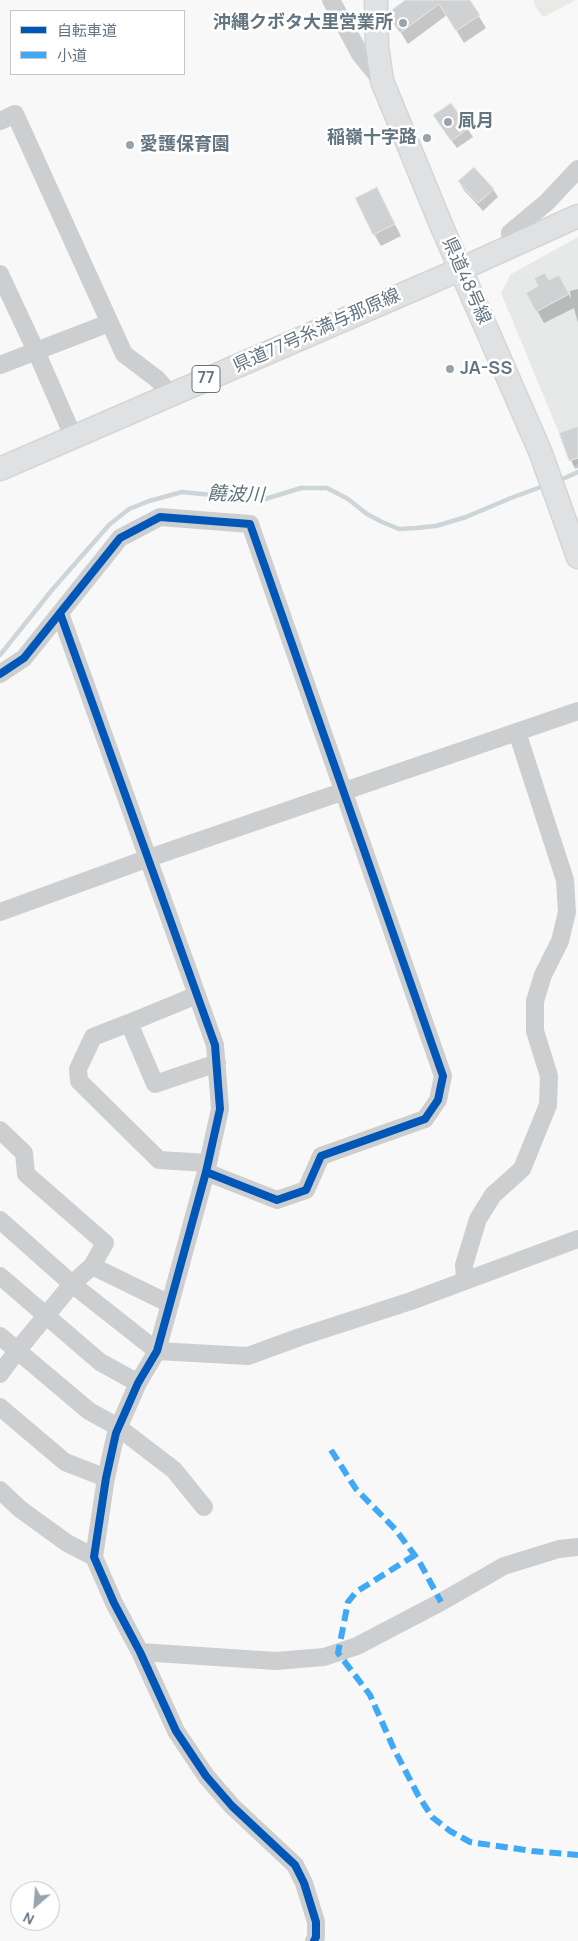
<!DOCTYPE html>
<html>
<head>
<meta charset="utf-8">
<style>
	body { margin:0 }
	#map { position:relative; width:578px; height:1941px; overflow:hidden; background:#f8f8f8; font-family:Manrope,"Noto Sans JP",sans-serif }
	canvas { display:block }
	.legend { position:absolute; left:10px; top:10px; width:175px; height:65px; box-sizing:border-box; background:#fff; border:1px solid #c1c8cd; margin:0; padding:6px 9px; list-style:none; font-size:15px; color:#647582 }
	.legend li { display:flex; align-items:center; gap:10px; height:25px }
	.legend b { width:25px; border:1px solid #c1c8cd }
	.north { position:absolute; left:10px; top:1881px; width:50px; height:50px; box-sizing:border-box; background:#fff; border:1px solid #c1c8cd; border-radius:50%; rotate:207deg; font-size:14px; font-weight:700; line-height:20px; text-align:center; color:#647582 }
	.north::after { content:''; display:block; margin:auto; width:18px; height:22px; background:#98a3ab; clip-path:polygon(50% 0,100% 100%,50% 72%,0 100%) }
</style>
</head>
<body>
<div id="map">
<canvas width="578" height="1941"></canvas>
<ul class="legend">
<li><b style="height:6px;background:#0057b8"></b>自転車道</li>
<li><b style="height:6px;background:#3fa9f5"></b>小道</li>
</ul>
<div class="north">N</div>
</div>
<script>
const ctx = document.querySelector('canvas').getContext('2d');
ctx.lineJoin = 'round';
function paint(path, color) {
  ctx.fillStyle = color;
  ctx.fill(path, 'evenodd');
}
function shape(rows) {
  const path = new Path2D();
  for (const r of rows) {
    path.moveTo(r[0], r[1]);
    for (let i = 2; i < r.length; i += 2) path.lineTo(r[i], r[i + 1]);
  }
  return path;
}
function trace(path, color, width, dash) {
  ctx.strokeStyle = color;
  ctx.lineWidth = width;
  ctx.lineCap = dash ? 'butt' : 'round';
  ctx.setLineDash(dash || []);
  ctx.stroke(path);
}
function label(font, color, halo, rows, align = 'center') {
  ctx.font = font + ' Manrope,"Noto Sans JP",sans-serif';
  ctx.lineWidth = 5;
  ctx.setLineDash([]);
  ctx.textBaseline = 'middle';
  ctx.strokeStyle = halo;
  ctx.fillStyle = color;
  for (const [text, x, y, turn = 0] of rows) {
    ctx.save();
    ctx.translate(x, y);
    ctx.rotate((+turn || 0) * Math.PI / 180);
    ctx.textAlign = isNaN(turn) ? turn : align;
    if (halo) ctx.strokeText(text, 0, 0);
    ctx.fillText(text, 0, 0);
    ctx.restore();
  }
}
const built = shape([
	[578,237,578,464,573,467,501,293,511,274]
]);
const green = shape([
	[534,0,576,0,543,17,535,6]
]);
const shadow = shape([
	[408,0,469,0,486,28,464,43,447,15,408,44,391,17],
	[451,104,473,137,457,148,439,124],
	[459,182,493,189,498,197,483,211,464,190],
	[383,201,401,236,381,246,374,234],
	[549,282,566,289,571,299,570,291,578,289,578,323,574,308,544,323,528,294],
	[578,431,578,468,575,469,561,433]
]);
const stream = shape([
	[558,481,578,472],
	[0,655,52,590,109,525,129,509,149,501,182,492,262,500,301,488,327,488,348,499,367,514,382,522,399,529,416,528,436,526,466,517,511,498,546,485]
]);
const building = shape([
	[405,0,470,0,480,15,456,31,439,4,400,33,390,18,389,12,405,0],
	[451,103,469,128,451,141,433,115,451,103],
	[474,167,494,189,478,203,458,181,474,167],
	[377,187,395,224,373,235,355,198,377,187],
	[545,273,549,280,559,275,569,294,536,312,526,293,538,286,534,278,545,273],
	[578,426,578,458,569,461,559,433,578,426]
]);
const minor = shape([
	[331,0,360,54,382,81],
	[0,121,15,114,124,354,157,379,171,395],
	[512,246,510,233,547,202,578,169],
	[0,274,36,351,73,436],
	[0,365,109,323],
	[60,613,215,1045,220,1109,206,1172,157,1351,138,1383,116,1433,106,1478,94,1557,114,1603,140,1652,176,1731,206,1776,232,1806,295,1865,304,1883,316,1922,316,1937,314,1941],
	[0,674,24,658,120,538,160,517,250,524,443,1076,438,1100,425,1119,321,1156,306,1190,277,1200,206,1172],
	[0,912,149,858,578,711],
	[197,995,129,1023,155,1084,217,1063],
	[129,1023,93,1037,78,1069,79,1081,159,1160,208,1163],
	[0,1130,24,1153,26,1174,105,1243,92,1266,72,1284,17,1351,0,1374],
	[0,1220,72,1284,157,1351,248,1356,300,1337,411,1301,578,1239],
	[92,1266,170,1304],
	[0,1276,100,1362,138,1383],
	[465,1280,464,1265,478,1219,493,1195,522,1169,548,1105,549,1076,535,1031,535,1001,543,975,560,941,567,912,565,880,517,732],
	[0,1336,89,1411,118,1427,174,1470,204,1507],
	[0,1407,65,1462,106,1478],
	[0,1490,20,1509,67,1543,94,1557],
	[140,1652,276,1661,324,1657,357,1646,441,1602,504,1566,559,1549,578,1547]
]);
const major = shape([
	[376,0,377,46,382,81,442,227,540,451,578,557],
	[0,469,461,269,578,216]
]);
const quiet = shape([
	[331,1450,356,1489,395,1529,419,1561,441,1602],
	[415,1555,356,1592,348,1602,338,1653,370,1695,394,1749,418,1795,432,1817,450,1831,470,1842,532,1851,578,1855]
]);
const cycleway = shape([
	[60,613,215,1045,220,1109,206,1172,157,1351,138,1383,116,1433,106,1478,94,1557,114,1603,140,1652,176,1731,206,1776,232,1806,295,1865,304,1883,316,1922,316,1937,314,1941],
	[0,674,24,658,120,538,160,517,250,524,443,1076,438,1100,425,1119,321,1156,306,1190,277,1200,206,1172]
]);
const markers = [
	[403,23,5,"#98a3ab"],
	[448,122,5,"#98a3ab"],
	[427,138,5,"#98a3ab"],
	[130,145,5,"#98a3ab"],
	[450,369,5,"#98a3ab"]
];
const shields = [
	[206,379,28]
];
const shieldNames = [
	["77",206,379]
];
const poiNames = [
	["沖縄クボタ大里営業所",393,23,"right"],
	["凮月",458,122],
	["稲嶺十字路",417,138,"right"],
	["愛護保育園",140,145],
	["JA-SS",460,369]
];
const streetNames = [
	["県道48号線",466,281,66],
	["県道77号糸満与那原線",317,331,-24]
];
const waterNames = [
	["饒波川",236,495,2]
];
paint(built, '#e7e8e8');
paint(green, '#e7eae5');
paint(shadow, '#0003');
trace(stream, '#cdd5d8', 4.5);
paint(building, '#cfd1d2');
trace(building, '#e8e8e8', 1);
trace(major, '#d4d5d6', 25);
trace(minor, '#cdcecf', 18);
trace(major, '#e0e1e2', 22);
trace(quiet, '#3fa9f5', 6, [12, 6]);
trace(cycleway, '#0057b8', 8);
for (const [x, y, r, color] of markers) {
  const dot = new Path2D();
  dot.arc(x, y, r, 0, 2 * Math.PI);
  ctx.fillStyle = color;
  ctx.fill(dot);
  trace(dot, '#fff', 2);
}
for (const [x, y, w] of shields) {
  const box = new Path2D();
  box.roundRect(x - w / 2, y - 13.5, w, 27, 4);
  ctx.fillStyle = '#fff';
  ctx.fill(box);
  trace(box, '#647582', 1);
}
label('bold 16px', '#647582', null, shieldNames);
label('bold 18px', '#647582', '#fff', poiNames, 'left');
label('18px', '#647582', '#fff', streetNames);
label('italic 19px', '#5e747c', '#fff', waterNames);
</script>
</body>
</html>
